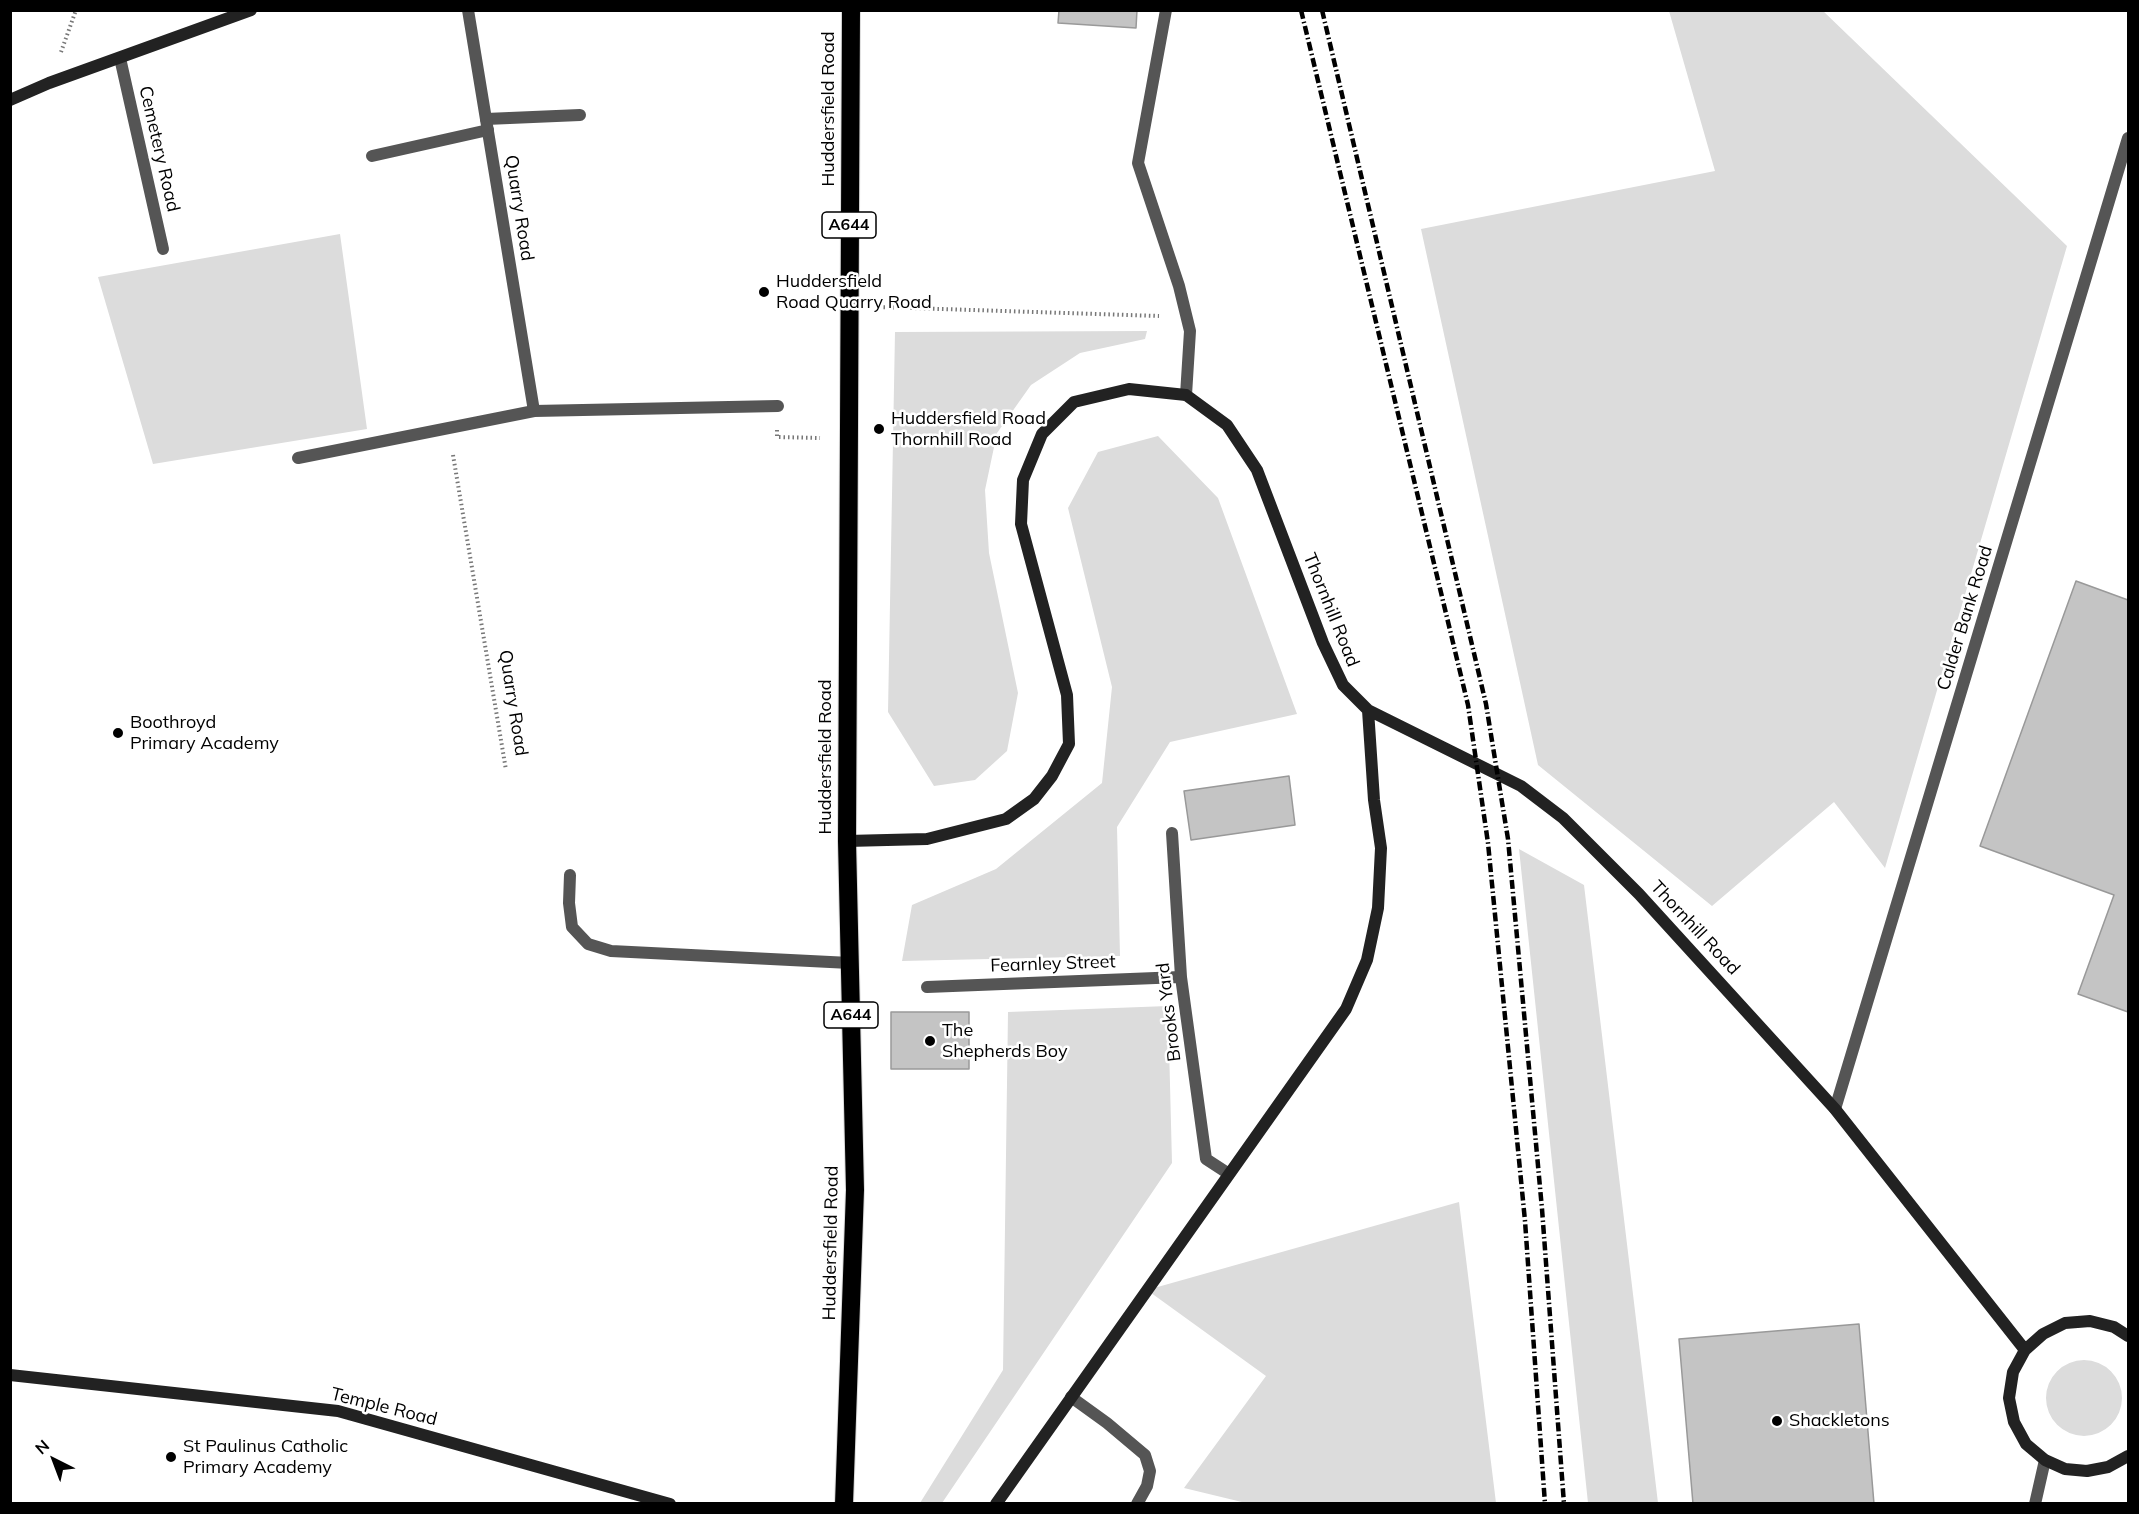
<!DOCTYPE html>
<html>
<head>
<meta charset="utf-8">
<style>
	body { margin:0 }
	#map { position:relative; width:2139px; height:1514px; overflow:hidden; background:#fff; font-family:Mulish,sans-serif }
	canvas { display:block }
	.frame { position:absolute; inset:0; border:12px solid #000; pointer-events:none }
	.north { position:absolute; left:24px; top:1430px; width:60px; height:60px; -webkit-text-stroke:4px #fff; paint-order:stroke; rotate:318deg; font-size:16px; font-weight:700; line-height:24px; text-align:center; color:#000 }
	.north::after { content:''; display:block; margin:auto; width:21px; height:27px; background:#000; clip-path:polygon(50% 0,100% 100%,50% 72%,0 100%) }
</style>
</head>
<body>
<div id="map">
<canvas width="2139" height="1514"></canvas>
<div class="frame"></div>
<div class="north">N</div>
</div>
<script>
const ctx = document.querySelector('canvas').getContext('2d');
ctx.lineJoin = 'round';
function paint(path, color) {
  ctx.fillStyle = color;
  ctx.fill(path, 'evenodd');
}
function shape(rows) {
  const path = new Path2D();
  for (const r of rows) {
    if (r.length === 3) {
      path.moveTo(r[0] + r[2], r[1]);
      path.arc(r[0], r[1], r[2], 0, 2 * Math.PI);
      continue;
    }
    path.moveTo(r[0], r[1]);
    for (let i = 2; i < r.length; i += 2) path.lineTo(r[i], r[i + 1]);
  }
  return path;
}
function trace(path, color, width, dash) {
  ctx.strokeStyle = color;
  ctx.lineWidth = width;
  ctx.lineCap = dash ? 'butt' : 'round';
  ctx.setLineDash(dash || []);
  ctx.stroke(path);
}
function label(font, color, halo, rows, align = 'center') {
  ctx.font = font + ' Mulish,sans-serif';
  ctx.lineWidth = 5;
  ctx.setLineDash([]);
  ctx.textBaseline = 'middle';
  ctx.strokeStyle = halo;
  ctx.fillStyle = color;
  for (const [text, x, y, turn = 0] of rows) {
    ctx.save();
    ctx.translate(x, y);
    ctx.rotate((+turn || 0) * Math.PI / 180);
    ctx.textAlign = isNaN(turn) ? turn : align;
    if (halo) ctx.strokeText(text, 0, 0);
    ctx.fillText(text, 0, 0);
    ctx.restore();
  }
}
const green = shape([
	[1822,10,2067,246,1885,868,1834,802,1712,906,1538,765,1421,229,1715,171,1669,11],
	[340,234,367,429,153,464,98,277],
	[1147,331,1145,339,1080,353,1031,385,997,433,985,490,989,553,1018,693,1007,751,975,780,934,786,888,712,895,332],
	[1158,436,1218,498,1297,714,1170,742,1117,827,1120,956,902,961,912,905,996,869,1102,783,1112,687,1068,508,1098,452],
	[1519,849,1584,885,1658,1503,1588,1503],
	[1168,1006,1172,1163,942,1503,920,1503,1003,1370,1008,1012],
	[1459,1202,1496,1503,1246,1503,1184,1488,1266,1376,1147,1290],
	[2084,1398,38]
]);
const building = shape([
	[1059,10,1137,10,1136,28,1058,23,1059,10],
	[2076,581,2128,600,2128,1012,2078,994,2114,895,1980,846,2076,581],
	[1289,776,1295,825,1191,840,1184,791,1289,776],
	[891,1012,969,1012,969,1069,891,1069,891,1012],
	[1859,1324,1874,1504,1693,1504,1679,1339,1859,1324]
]);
const path = shape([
	[61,52,76,10],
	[879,307,1159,316],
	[777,430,777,437,820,438],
	[453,455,506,770]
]);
const lane = shape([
	[1166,10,1138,163,1179,286,1190,331,1186,395],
	[120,58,163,249],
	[486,119,580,115],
	[372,156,488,130],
	[570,875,569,903,572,927,588,944,611,951,850,963],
	[1835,1109,2128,138],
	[1071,1397,1107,1423,1145,1455,1150,1471,1147,1486,1137,1504]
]);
const street = shape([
	[468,10,534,411],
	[298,458,534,411,778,406],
	[1172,833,1181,977,1206,1159,1229,1174],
	[927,987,1181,977],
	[2035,1504,2045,1460]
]);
const secondary = shape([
	[10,100,49,83,251,10],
	[847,841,927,839,1006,819,1034,799,1052,776,1069,744,1067,695,1021,524,1023,480,1042,434,1074,402,1129,389,1186,395,1227,425,1257,470,1323,643,1343,685,1368,710,1521,786,1563,818,1639,894,1835,1109,2025,1350],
	[2128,1336,2114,1327,2090,1321,2065,1323,2043,1334,2025,1350,2013,1372,2009,1398,2014,1422,2026,1444,2045,1460,2065,1469,2087,1471,2108,1467,2128,1456],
	[10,1375,338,1411,670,1504],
	[996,1504,1346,1009,1367,960,1378,908,1381,848,1374,800,1368,710]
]);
const highway = shape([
	[844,1504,855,1190,847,841,851,10]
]);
const rail = shape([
	[1301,10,1468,705,1488,843,1525,1221,1545,1504],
	[1322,10,1486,704,1508,839,1542,1209,1564,1504]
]);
const markers = [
	[764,292,6,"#000"],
	[879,429,6,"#000"],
	[118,733,6,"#000"],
	[930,1041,6,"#000"],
	[1777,1421,6,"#000"],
	[171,1457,6,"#000"]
];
const shields = [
	[849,225,54],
	[851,1015,54]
];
const shieldNames = [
	["A644",849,225],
	["A644",851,1015]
];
const streetNames = [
	["Huddersfield Road",829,109,-90],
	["Cemetery Road",159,149,77],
	["Quarry Road",519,208,81],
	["Thornhill Road",1331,610,68],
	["Calder Bank Road",1965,618,-73],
	["Quarry Road",513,703,81],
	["Huddersfield Road",826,757,-90],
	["Thornhill Road",1695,928,47],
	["Fearnley Street",1053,964,-2],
	["Brooks Yard",1169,1012,-97],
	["Huddersfield Road",831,1243,-89],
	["Temple Road",384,1407,14]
];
const poiNames = [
	["Huddersfield",776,282],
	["Road Quarry Road",776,303],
	["Huddersfield Road",891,419],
	["Thornhill Road",891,440],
	["Boothroyd",130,723],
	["Primary Academy",130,744],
	["The",942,1031],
	["Shepherds Boy",942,1052],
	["Shackletons",1789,1421],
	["St Paulinus Catholic",183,1447],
	["Primary Academy",183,1468]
];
paint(green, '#dcdcdc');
paint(building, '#c4c4c4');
trace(building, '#999', 1.5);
trace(highway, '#dbdbdb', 20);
trace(path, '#777', 4, [1.5, 3]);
trace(lane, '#555', 12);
trace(street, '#555', 12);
trace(secondary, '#222', 12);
trace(highway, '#000', 18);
trace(rail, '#000', 4.5, [9, 3, 1.5, 3]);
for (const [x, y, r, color] of markers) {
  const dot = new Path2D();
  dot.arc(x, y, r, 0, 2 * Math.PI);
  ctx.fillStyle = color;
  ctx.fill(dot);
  trace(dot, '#fff', 2);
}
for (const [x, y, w] of shields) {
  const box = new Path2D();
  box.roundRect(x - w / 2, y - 13, w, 26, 4.5);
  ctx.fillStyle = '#fff';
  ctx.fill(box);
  trace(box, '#000', 1.5);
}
label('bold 16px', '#000', null, shieldNames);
label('18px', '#000', '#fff', streetNames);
label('18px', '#000', '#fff', poiNames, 'left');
</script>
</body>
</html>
